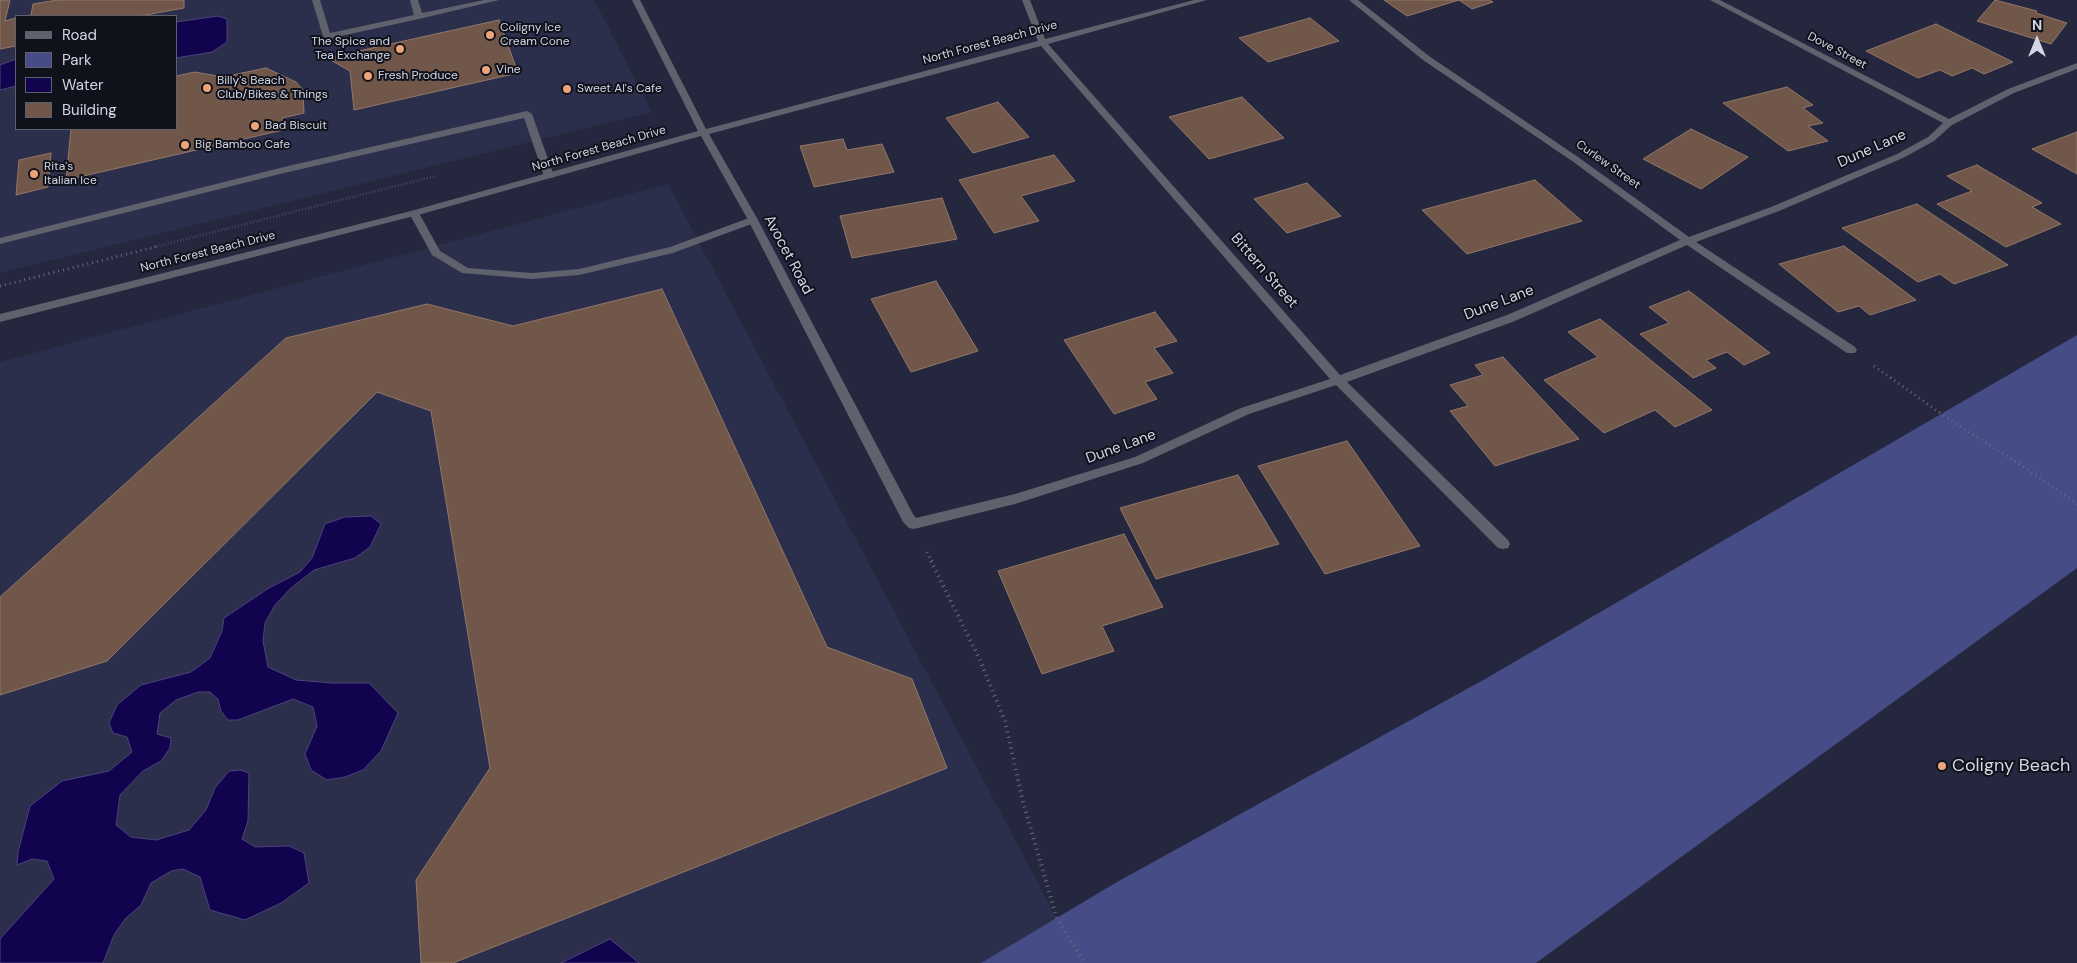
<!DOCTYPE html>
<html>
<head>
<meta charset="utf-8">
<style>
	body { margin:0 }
	#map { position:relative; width:2077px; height:963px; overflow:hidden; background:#24273d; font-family:"DM Sans",sans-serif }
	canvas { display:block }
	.legend { position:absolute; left:15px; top:15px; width:162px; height:115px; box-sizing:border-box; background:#0f111b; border:1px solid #5e606c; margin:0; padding:6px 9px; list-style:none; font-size:15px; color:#d4d6e5 }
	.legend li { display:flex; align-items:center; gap:10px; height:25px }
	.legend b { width:25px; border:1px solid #5e606c }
	.north { position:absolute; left:2012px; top:15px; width:50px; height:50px; -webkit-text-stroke:4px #0f111b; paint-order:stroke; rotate:0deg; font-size:14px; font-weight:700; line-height:20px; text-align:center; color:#d4d6e5 }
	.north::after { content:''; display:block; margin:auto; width:18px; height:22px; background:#d4d6e5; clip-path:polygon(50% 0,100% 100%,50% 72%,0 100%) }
</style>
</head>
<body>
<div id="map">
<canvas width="2077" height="963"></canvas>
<ul class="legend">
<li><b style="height:6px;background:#5f616d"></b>Road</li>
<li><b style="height:14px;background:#464c85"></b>Park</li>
<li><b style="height:14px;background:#12034f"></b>Water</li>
<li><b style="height:14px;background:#715749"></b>Building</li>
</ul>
<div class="north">N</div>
</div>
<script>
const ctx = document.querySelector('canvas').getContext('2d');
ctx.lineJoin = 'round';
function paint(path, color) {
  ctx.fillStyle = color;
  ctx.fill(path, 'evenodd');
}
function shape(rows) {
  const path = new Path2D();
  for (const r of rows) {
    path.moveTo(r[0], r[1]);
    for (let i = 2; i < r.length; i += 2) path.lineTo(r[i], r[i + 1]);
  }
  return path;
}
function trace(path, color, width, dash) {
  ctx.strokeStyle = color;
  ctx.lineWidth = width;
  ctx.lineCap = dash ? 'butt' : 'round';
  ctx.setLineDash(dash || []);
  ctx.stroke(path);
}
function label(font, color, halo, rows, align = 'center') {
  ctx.font = font + ' "DM Sans",sans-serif';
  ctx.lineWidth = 4;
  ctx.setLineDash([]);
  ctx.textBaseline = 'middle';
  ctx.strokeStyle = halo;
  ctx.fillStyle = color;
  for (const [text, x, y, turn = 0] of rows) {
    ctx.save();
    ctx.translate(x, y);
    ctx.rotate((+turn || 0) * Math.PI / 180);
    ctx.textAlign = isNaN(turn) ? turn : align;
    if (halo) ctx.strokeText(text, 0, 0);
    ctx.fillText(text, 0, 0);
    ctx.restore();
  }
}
const built = shape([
	[0,0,594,0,652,112,0,273],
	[16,16,176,16,176,129,16,129],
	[668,184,1057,919,981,963,453,963,946,768,912,679,827,647,662,289,513,326,427,304,286,338,0,597,0,362],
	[377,392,431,411,490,768,416,880,421,963,0,963,0,695,107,661]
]);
const green = shape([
	[2077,335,2077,568,1536,963,981,963,1117,882,1485,679]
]);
const water = shape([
	[218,16,227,19,227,42,212,52,176,58,176,22,218,16],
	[16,59,16,86,0,90,0,65,16,59],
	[371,516,381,524,370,547,355,558,314,570,291,588,275,605,265,623,263,641,268,667,296,680,332,683,369,683,398,713,381,751,363,770,345,777,327,780,311,770,305,754,317,726,313,707,293,699,238,720,228,720,221,711,218,699,210,692,198,692,176,700,160,713,157,734,171,738,170,748,161,761,143,771,120,795,116,825,131,837,156,840,189,830,206,810,215,788,229,771,240,770,249,773,248,821,242,839,255,847,289,846,304,853,309,883,281,903,245,920,210,910,200,877,183,869,171,871,151,883,141,905,125,919,114,935,103,963,0,963,0,939,54,879,47,861,32,859,17,865,18,852,30,806,62,781,109,771,132,752,127,737,113,733,109,723,117,705,141,685,191,672,210,658,222,631,224,618,269,588,300,572,312,558,325,524,345,517,371,516],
	[610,939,639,963,561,963,610,939]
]);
const building = shape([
	[0,0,10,0,5,21,16,18,16,46,0,49,0,0],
	[57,0,184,0,184,8,140,16,26,16,31,15,33,4,57,0],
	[1384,0,1489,0,1493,2,1472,9,1459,0,1407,16,1384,0],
	[1995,0,2037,11,2036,13,2067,23,2051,44,1977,21,1995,0],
	[1310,18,1339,41,1268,62,1239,38,1310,18],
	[499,20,518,73,354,110,350,71,327,58,499,20],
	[1936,24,2013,62,1984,74,1972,68,1952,76,1940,70,1918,78,1866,51,1936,24],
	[266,68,296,82,303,90,304,113,282,118,283,130,66,180,71,129,176,129,176,76,195,72,223,77,266,68],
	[1787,87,1813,105,1803,108,1823,123,1808,126,1828,141,1788,151,1723,103,1787,87],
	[1242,97,1284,138,1209,159,1169,117,1242,97],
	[998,102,1029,137,973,153,946,118,998,102],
	[1691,129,1748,157,1701,189,1643,159,1691,129],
	[2077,132,2077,174,2032,149,2077,132],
	[843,139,847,150,882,144,894,172,814,187,800,146,843,139],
	[51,153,48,187,16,195,19,160,51,153],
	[1054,155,1075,181,1021,196,1039,221,994,233,959,180,1054,155],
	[1977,165,2042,203,2032,207,2061,224,2006,247,1937,204,1972,191,1947,176,1977,165],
	[1535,180,1582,221,1467,254,1422,210,1535,180],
	[1307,183,1341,216,1287,233,1254,199,1307,183],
	[942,198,957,239,852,258,840,216,942,198],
	[1917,204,2008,265,1954,284,1940,274,1918,282,1842,228,1917,204],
	[1844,246,1916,300,1870,315,1859,306,1838,312,1779,264,1844,246],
	[936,281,978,351,911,372,871,299,936,281],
	[662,289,827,647,912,679,947,768,453,963,421,963,416,880,490,768,431,411,377,392,107,661,0,695,0,597,286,338,427,304,513,326,662,289],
	[1689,291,1770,353,1744,365,1727,352,1706,360,1716,368,1693,378,1640,334,1669,323,1649,307,1689,291],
	[1155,312,1177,341,1154,348,1173,373,1145,382,1157,399,1114,414,1064,340,1155,312],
	[1600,319,1712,410,1675,427,1655,410,1604,433,1544,380,1598,357,1568,332,1600,319],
	[1503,357,1579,439,1495,466,1450,411,1468,406,1450,385,1483,375,1475,365,1503,357],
	[1347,441,1420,546,1325,574,1258,466,1347,441],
	[1238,475,1279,544,1156,579,1120,508,1238,475],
	[1124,534,1163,607,1102,626,1114,651,1042,674,998,571,1124,534]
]);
const pathFar2 = shape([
	[154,247,436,176]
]);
const pathFar1 = shape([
	[0,286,159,246],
	[1874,366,1950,420,2024,467,2077,504],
	[927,552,932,562]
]);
const path = shape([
	[931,561,979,658,1005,721,1023,802,1057,919,1085,963]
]);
const service = shape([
	[312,0,320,0,330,33,414,15,410,0,418,0,422,13,484,0,499,0,419,19,327,39,323,36,312,0],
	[527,111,532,114,554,176,552,178,546,178,544,176,524,118,284,173,0,244,0,238,284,167,527,111],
	[414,210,419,213,440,251,468,268,532,273,579,269,670,247,749,218,753,217,758,220,757,222,673,253,579,275,532,279,462,273,432,255,409,213,414,210]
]);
const minor = shape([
	[632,0,640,0,706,129,1038,41,1022,0,1030,0,1045,39,1194,0,1207,0,1048,44,1340,375,1507,315,1680,240,1572,161,1423,60,1349,0,1358,0,1429,56,1578,157,1689,237,1771,207,1897,154,1928,137,1943,123,1710,0,1720,0,1949,119,2008,89,2077,63,2077,69,2014,93,1952,125,1934,141,1903,158,1779,211,1696,242,1855,347,1857,350,1855,353,1847,353,1687,245,1515,321,1347,382,1508,540,1510,544,1508,548,1503,549,1498,548,1336,385,1249,414,1143,463,1015,504,914,529,909,528,903,522,748,220,701,136,418,215,0,322,0,314,411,211,698,131,632,0],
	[1041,46,1330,379,1241,408,1135,457,1015,494,916,518,913,514,758,220,709,134,1041,46]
]);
const markers = [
	[490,35,5,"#efa378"],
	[400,49,5,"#efa378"],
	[486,70,5,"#efa378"],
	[368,76,5,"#efa378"],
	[207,88,5,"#efa378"],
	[567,89,5,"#efa378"],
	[255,126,5,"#efa378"],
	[185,145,5,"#efa378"],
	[34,174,5,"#efa378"],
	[1942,766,5,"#efa378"]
];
const farPoinames = [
	["Coligny Ice",500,28],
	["Cream Cone",500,42],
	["The Spice and",390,42,"right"],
	["Tea Exchange",390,56,"right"],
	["Vine",496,70],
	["Fresh Produce",378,76],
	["Billy's Beach",217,81],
	["Club/Bikes & Things",217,95],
	["Sweet Al's Cafe",577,89],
	["Bad Biscuit",265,126],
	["Big Bamboo Cafe",195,145],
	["Rita's",44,167],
	["Italian Ice",44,181]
];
const farStreetnames = [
	["North Forest Beach Drive",990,43,-15],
	["Dove Street",1837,51,28],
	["North Forest Beach Drive",599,149,-16],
	["Curlew Street",1608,165,35],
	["North Forest Beach Drive",208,252,-14]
];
const streetNames = [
	["Dune Lane",1872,149,-24],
	["Avocet Road",788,255,62],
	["Bittern Street",1264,271,49],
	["Dune Lane",1499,303,-21],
	["Dune Lane",1121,447,-20]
];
const nearPoinames = [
	["Coligny Beach",1952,766]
];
paint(built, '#2b2f4b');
paint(green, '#464c85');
paint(water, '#12034f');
trace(water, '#4c427c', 1);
paint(building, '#715749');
trace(building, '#937769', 1);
trace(pathFar2, '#67697d', 2.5, [0.5, 2.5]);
trace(pathFar1, '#67697d', 3, [1, 4]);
trace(path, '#67697d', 4, [1, 4.5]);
paint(service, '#5f616d');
paint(minor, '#5f616d');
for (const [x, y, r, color] of markers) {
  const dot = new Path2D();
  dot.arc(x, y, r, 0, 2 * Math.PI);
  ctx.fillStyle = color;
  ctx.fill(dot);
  trace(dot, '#0f111b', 2);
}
label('12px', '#d4d6e5', '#0f111b', farPoinames, 'left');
label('12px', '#d4d6e5', '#0f111b', farStreetnames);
label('15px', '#d4d6e5', '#0f111b', streetNames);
label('18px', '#d4d6e5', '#0f111b', nearPoinames, 'left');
</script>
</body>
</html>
